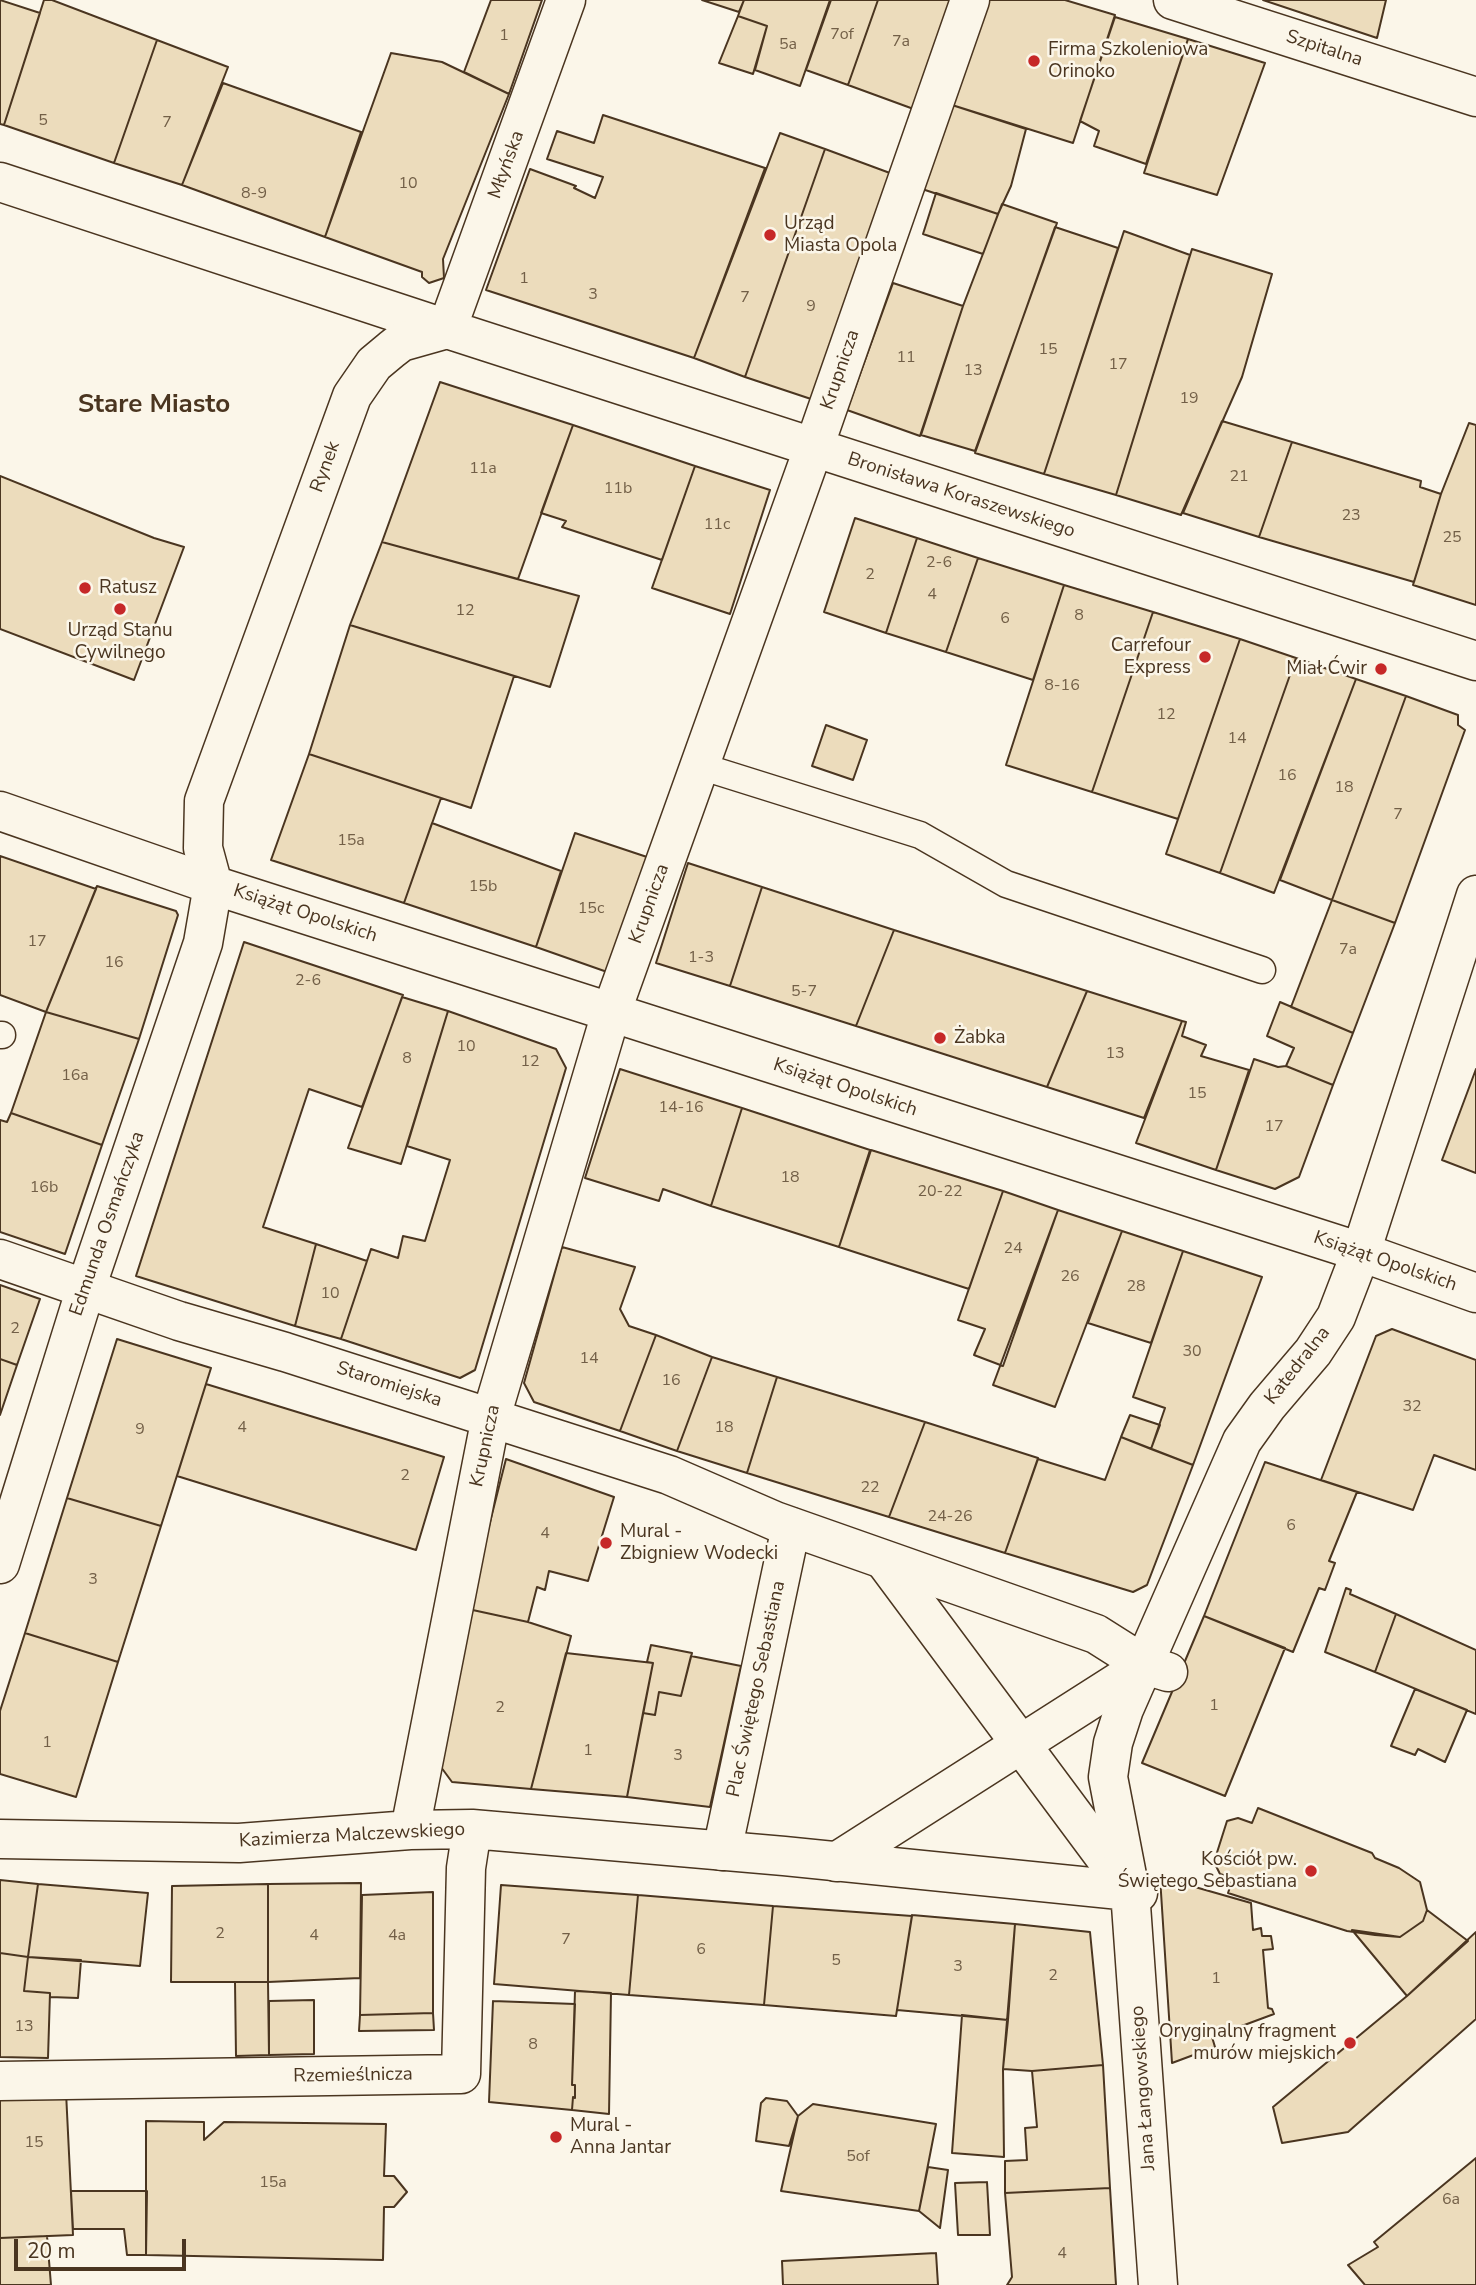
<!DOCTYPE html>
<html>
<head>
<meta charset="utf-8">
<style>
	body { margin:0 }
	#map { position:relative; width:1476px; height:2285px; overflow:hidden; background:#fbf6e9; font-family:"Nunito Sans",sans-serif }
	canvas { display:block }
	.scale { position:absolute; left:14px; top:2239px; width:172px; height:32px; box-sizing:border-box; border:4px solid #4a3520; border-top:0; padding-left:9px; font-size:21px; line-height:24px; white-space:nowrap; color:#4a3520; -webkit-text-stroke:5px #fbf6e9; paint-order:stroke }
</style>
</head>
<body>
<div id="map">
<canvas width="1476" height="2285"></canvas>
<div class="scale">20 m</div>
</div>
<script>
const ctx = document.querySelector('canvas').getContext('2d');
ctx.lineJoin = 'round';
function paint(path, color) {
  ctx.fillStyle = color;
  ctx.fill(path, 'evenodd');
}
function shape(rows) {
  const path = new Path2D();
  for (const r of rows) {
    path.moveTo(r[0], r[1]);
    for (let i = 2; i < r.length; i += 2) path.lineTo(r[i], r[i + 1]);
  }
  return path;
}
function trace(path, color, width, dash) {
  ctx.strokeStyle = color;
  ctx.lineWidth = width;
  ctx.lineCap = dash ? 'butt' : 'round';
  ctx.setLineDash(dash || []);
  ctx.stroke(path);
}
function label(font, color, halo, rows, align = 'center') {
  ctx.font = font + ' "Nunito Sans",sans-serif';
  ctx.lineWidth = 5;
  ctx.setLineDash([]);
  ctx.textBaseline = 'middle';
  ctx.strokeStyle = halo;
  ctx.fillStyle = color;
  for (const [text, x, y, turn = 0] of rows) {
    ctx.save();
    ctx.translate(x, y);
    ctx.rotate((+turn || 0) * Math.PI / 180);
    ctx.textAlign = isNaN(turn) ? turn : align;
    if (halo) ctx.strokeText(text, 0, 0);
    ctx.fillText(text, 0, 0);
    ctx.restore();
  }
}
const building = shape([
	[0,0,40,13,4,125,0,124,0,0],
	[44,0,52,0,157,40,114,163,4,125,44,0],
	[491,0,542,0,509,94,464,72,491,0],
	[702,0,744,0,739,12,702,0],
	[744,0,830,0,800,86,755,70,767,26,738,16,744,0],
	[831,0,878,0,848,85,806,70,831,0],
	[878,0,952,0,919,111,848,85,878,0],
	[988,0,1065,0,1115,15,1073,143,952,105,988,0],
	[1263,0,1386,0,1377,38,1263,0],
	[738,16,767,26,753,74,719,63,738,16],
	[1115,17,1188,39,1146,164,1094,146,1099,131,1080,121,1115,17],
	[1188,39,1265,63,1217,195,1144,173,1188,39],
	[157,40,228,67,182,185,114,163,157,40],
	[391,53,442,62,509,94,443,259,444,278,429,283,422,277,422,272,325,237,391,53],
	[223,83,361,132,325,237,182,185,223,83],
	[952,105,1026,129,1011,186,998,214,922,189,952,105],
	[603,115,765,168,694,358,486,290,530,169,576,186,574,188,595,198,603,177,547,159,557,131,594,143,603,115],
	[780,133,825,149,745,377,694,358,780,133],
	[825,149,898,176,817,401,745,377,825,149],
	[936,193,998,214,983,254,923,234,936,193],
	[1002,204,1057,223,975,451,921,435,963,306,1002,204],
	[1055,227,1118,248,1044,474,975,453,1055,227],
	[1124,231,1190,255,1116,495,1044,474,1124,231],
	[1192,249,1272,274,1242,377,1181,515,1116,495,1192,249],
	[893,283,963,306,920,436,847,410,893,283],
	[440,382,573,425,518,579,382,542,440,382],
	[1222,421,1292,442,1259,537,1183,513,1222,421],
	[1469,423,1476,425,1476,605,1413,585,1441,494,1469,423],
	[573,425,695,466,662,560,562,527,566,521,541,513,573,425],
	[1292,442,1421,481,1420,487,1441,494,1414,582,1259,537,1292,442],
	[695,466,770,490,730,614,652,588,695,466],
	[0,476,154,538,184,547,134,680,0,629,0,476],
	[855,518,917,538,886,633,824,612,855,518],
	[917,538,978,558,946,652,886,633,917,538],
	[382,542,579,596,550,687,350,625,382,542],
	[978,558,1064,585,1033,680,946,652,978,558],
	[1064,585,1153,612,1092,792,1006,765,1064,585],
	[1153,612,1240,639,1178,819,1092,792,1153,612],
	[350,625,514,676,471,808,309,754,350,625],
	[1240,639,1296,658,1220,873,1166,854,1240,639],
	[1296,658,1356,679,1274,893,1220,873,1296,658],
	[1356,679,1406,696,1332,900,1280,880,1356,679],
	[1406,696,1458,715,1458,725,1465,730,1395,923,1332,900,1406,696],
	[826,725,867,740,853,780,812,766,826,725],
	[309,754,441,798,404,903,271,860,309,754],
	[432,823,561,871,536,947,404,903,432,823],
	[575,833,650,858,610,973,536,947,575,833],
	[0,856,96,889,46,1012,0,995,0,856],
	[688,863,762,887,730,986,656,963,688,863],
	[97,886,176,911,178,915,139,1039,46,1012,97,886],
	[762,887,894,930,856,1026,730,986,762,887],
	[1332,900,1395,923,1353,1033,1291,1007,1332,900],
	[894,930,1087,991,1047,1087,856,1026,894,930],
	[244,942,403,995,362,1107,309,1089,263,1227,316,1244,295,1326,136,1276,244,942],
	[1087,991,1182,1021,1144,1118,1047,1087,1087,991],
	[402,997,448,1011,401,1164,348,1148,402,997],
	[1280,1002,1353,1033,1333,1085,1286,1066,1294,1048,1267,1036,1280,1002],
	[448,1011,556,1049,566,1068,475,1370,460,1378,341,1339,371,1249,398,1258,403,1236,425,1241,450,1160,407,1146,448,1011],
	[46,1012,139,1039,102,1145,11,1113,46,1012],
	[1182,1021,1186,1022,1182,1036,1206,1045,1201,1056,1249,1070,1216,1170,1136,1143,1182,1021],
	[1254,1059,1278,1067,1286,1066,1333,1085,1299,1177,1275,1189,1216,1170,1254,1059],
	[620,1069,742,1108,711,1206,663,1189,659,1201,585,1178,620,1069],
	[1476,1069,1476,1173,1442,1160,1476,1069],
	[742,1108,870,1150,839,1247,711,1206,742,1108],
	[11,1113,102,1145,65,1254,0,1232,0,1120,7,1122,11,1113],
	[871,1150,1003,1191,969,1289,839,1247,871,1150],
	[1003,1191,1058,1210,1003,1366,974,1355,985,1329,958,1320,1003,1191],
	[1058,1210,1122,1231,1055,1407,993,1385,1058,1210],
	[1122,1231,1183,1251,1151,1343,1088,1323,1122,1231],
	[316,1244,367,1261,341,1339,295,1326,316,1244],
	[562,1247,635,1267,620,1309,629,1326,656,1335,620,1431,534,1402,524,1383,562,1247],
	[1183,1251,1262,1277,1193,1465,1151,1449,1165,1408,1133,1397,1183,1251],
	[0,1285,40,1299,17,1365,0,1359,0,1285],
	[1392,1329,1476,1360,1476,1470,1434,1455,1413,1510,1321,1480,1376,1336,1392,1329],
	[656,1335,712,1357,677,1451,620,1431,656,1335],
	[117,1339,211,1368,161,1526,67,1498,117,1339],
	[712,1357,777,1377,747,1473,677,1451,712,1357],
	[0,1359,17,1365,0,1415,0,1359],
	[777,1377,925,1422,889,1517,747,1473,777,1377],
	[206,1384,444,1457,416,1550,177,1476,206,1384],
	[1130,1415,1160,1425,1151,1449,1121,1437,1130,1415],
	[925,1422,1038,1458,1005,1553,889,1517,925,1422],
	[1121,1437,1193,1465,1147,1585,1133,1592,1005,1553,1038,1459,1105,1480,1121,1437],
	[506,1459,614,1497,588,1581,549,1571,545,1590,537,1587,528,1622,468,1609,506,1459],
	[1265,1462,1357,1492,1329,1561,1335,1563,1325,1590,1319,1588,1293,1652,1204,1616,1265,1462],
	[67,1498,161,1526,118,1662,25,1633,67,1498],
	[1346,1588,1351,1590,1350,1594,1396,1614,1375,1672,1325,1652,1346,1588],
	[468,1609,528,1622,571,1636,531,1789,452,1782,438,1763,468,1609],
	[1396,1614,1476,1650,1476,1714,1375,1672,1396,1614],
	[1204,1616,1285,1648,1225,1796,1142,1763,1204,1616],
	[25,1633,118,1662,76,1797,0,1774,0,1711,25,1633],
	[651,1645,692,1653,681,1696,659,1692,655,1715,643,1713,653,1663,647,1662,651,1645],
	[566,1653,653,1663,627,1797,531,1789,566,1653],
	[691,1656,741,1666,710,1807,627,1797,643,1713,655,1715,659,1692,681,1696,691,1656],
	[1415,1689,1467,1710,1445,1762,1418,1749,1415,1755,1391,1746,1415,1689],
	[1258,1808,1372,1853,1375,1858,1399,1868,1420,1882,1427,1910,1423,1921,1400,1937,1375,1935,1347,1931,1228,1893,1233,1878,1220,1874,1214,1862,1227,1821,1238,1818,1252,1823,1258,1808],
	[1160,1877,1251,1903,1253,1930,1261,1928,1262,1936,1271,1936,1273,1949,1263,1950,1268,2008,1272,2009,1274,2014,1212,2037,1215,2047,1172,2063,1160,1877],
	[0,1880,38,1884,28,1957,0,1953,0,1880],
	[361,1883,360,1978,268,1982,268,1884,361,1883],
	[38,1884,148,1893,140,1966,28,1957,38,1884],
	[268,1884,268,1982,171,1982,172,1886,268,1884],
	[501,1885,638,1895,629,1995,494,1984,501,1885],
	[433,1892,433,2013,360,2015,362,1895,433,1892],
	[638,1895,773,1906,764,2005,629,1995,638,1895],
	[773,1906,912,1916,896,2016,764,2005,773,1906],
	[1427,1910,1468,1941,1407,1996,1352,1930,1400,1937,1423,1921,1427,1910],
	[912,1915,1015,1924,1008,2020,897,2010,912,1915],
	[1015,1924,1090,1932,1103,2065,1032,2071,1003,2069,1015,1924],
	[1476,1932,1476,2019,1348,2132,1282,2143,1273,2107,1407,1996,1476,1932],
	[0,1953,28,1957,24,1991,50,1993,48,2058,0,2057,0,1953],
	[28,1957,81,1960,78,1998,50,1997,50,1993,24,1991,28,1957],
	[235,1982,268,1982,269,2055,236,2056,235,1982],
	[575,1991,611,1993,609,2114,572,2110,573,2097,575,2098,575,2085,572,2085,575,1991],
	[314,2000,314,2054,269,2055,269,2001,314,2000],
	[493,2001,575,2004,572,2085,575,2085,575,2098,573,2097,572,2110,489,2102,493,2001],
	[433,2013,434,2030,359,2031,360,2015,433,2013],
	[962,2015,1008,2020,1003,2069,1004,2157,952,2153,962,2015],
	[1103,2065,1110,2188,1005,2193,1005,2161,1027,2160,1025,2128,1037,2127,1032,2071,1103,2065],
	[66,2092,73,2235,0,2238,0,2096,66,2092],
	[766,2098,787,2101,798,2116,789,2146,756,2141,761,2103,766,2098],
	[813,2104,936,2124,919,2211,781,2191,798,2116,813,2104],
	[146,2121,204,2122,204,2140,224,2122,386,2124,384,2176,394,2176,407,2192,394,2207,384,2207,383,2260,146,2255,146,2121],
	[1476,2158,1476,2285,1365,2285,1348,2265,1378,2247,1374,2242,1476,2158],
	[928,2167,948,2170,940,2228,919,2211,928,2167],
	[987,2182,990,2235,958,2235,955,2183,987,2182],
	[1110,2188,1116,2285,1007,2285,1012,2277,1005,2193,1110,2188],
	[71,2191,147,2191,146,2255,127,2255,124,2229,73,2229,71,2191],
	[47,2236,51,2285,0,2285,0,2238,47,2236],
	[936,2253,938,2285,783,2285,782,2261,936,2253]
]);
const service = shape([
	[700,766,920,835,1006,884,1262,970],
	[0,1035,2,1035]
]);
const pedestrian = shape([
	[0,182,447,329],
	[0,811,213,885,203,943,86,1288],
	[884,1560,1130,1891,1138,1893],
	[722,1851,791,1527],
	[836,1862,1145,1665,1168,1672]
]);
const minor = shape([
	[1173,0,1476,97],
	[447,329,401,342,392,349,374,364,352,396,204,801,203,848,213,885,1361,1252,1476,1293],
	[447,329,1476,661],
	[447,329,566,0],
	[0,1259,179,1321,285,1352,669,1475,775,1521,1096,1634,1145,1665],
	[0,1564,86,1288],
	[410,1830,491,1417,611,1013,821,427,970,0],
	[0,1839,239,1843,410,1830,472,1829,784,1856,1130,1891],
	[0,2081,461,2074,466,1868,472,1829],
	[1158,2285,1130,1891,1108,1777,1113,1743,1124,1709,1242,1441,1267,1406,1313,1352,1336,1317,1361,1252,1476,895]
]);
const markers = [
	[1034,61,7,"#c62828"],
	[770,235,7,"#c62828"],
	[85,588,7,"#c62828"],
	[120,609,7,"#c62828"],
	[1205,657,7,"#c62828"],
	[1381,669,7,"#c62828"],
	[940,1038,7,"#c62828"],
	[606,1543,7,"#c62828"],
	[1311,1871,7,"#c62828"],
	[1350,2043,7,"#c62828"],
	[556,2137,7,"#c62828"]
];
const numberNames = [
	["7of",842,35],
	["1",504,36],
	["7a",901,42],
	["5a",788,45],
	["5",43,121],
	["7",167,123],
	["10",408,184],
	["8-9",254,194],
	["1",524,279],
	["3",593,295],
	["7",745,298],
	["9",811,307],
	["15",1048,350],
	["11",906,358],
	["17",1118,365],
	["13",973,371],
	["19",1189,399],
	["11a",483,469],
	["21",1239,477],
	["11b",618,489],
	["23",1351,516],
	["11c",717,525],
	["25",1452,538],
	["2-6",939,563],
	["2",870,575],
	["4",932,595],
	["12",465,611],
	["8",1079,616],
	["6",1005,619],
	["8-16",1062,686],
	["12",1166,715],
	["14",1237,739],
	["16",1287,776],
	["18",1344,788],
	["7",1398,815],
	["15a",351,841],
	["15b",483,887],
	["15c",591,909],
	["17",37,942],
	["7a",1348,950],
	["1-3",701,958],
	["16",114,963],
	["2-6",308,981],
	["5-7",804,992],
	["10",466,1047],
	["13",1115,1054],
	["8",407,1059],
	["12",530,1062],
	["16a",75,1076],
	["15",1197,1094],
	["14-16",681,1108],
	["17",1274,1127],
	["18",790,1178],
	["16b",44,1188],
	["20-22",940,1192],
	["24",1013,1249],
	["26",1070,1277],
	["28",1136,1287],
	["10",330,1294],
	["2",15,1329],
	["30",1192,1352],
	["14",589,1359],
	["16",671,1381],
	["32",1412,1407],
	["4",242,1428],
	["18",724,1428],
	["9",140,1430],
	["2",405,1476],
	["22",870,1488],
	["24-26",950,1517],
	["6",1291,1526],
	["4",545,1534],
	["3",93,1580],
	["1",1214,1706],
	["2",500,1708],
	["1",47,1743],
	["1",588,1751],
	["3",678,1756],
	["2",220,1934],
	["4",314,1936],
	["4a",397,1936],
	["7",566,1940],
	["6",701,1950],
	["5",836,1961],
	["3",958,1967],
	["2",1053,1976],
	["1",1216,1979],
	["13",24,2027],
	["8",533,2045],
	["15",34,2143],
	["5of",858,2157],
	["15a",273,2183],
	["6a",1451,2200],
	["4",1062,2254]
];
const streetNames = [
	["Szpitalna",1324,49,18],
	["Młyńska",507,165,-70],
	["Krupnicza",841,370,-71],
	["Rynek",326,467,-70],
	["Bronisława Koraszewskiego",961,496,18],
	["Krupnicza",650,904,-70],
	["Książąt Opolskich",305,914,18],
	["Książąt Opolskich",845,1088,18],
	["Edmunda Osmańczyka",108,1224,-71],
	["Książąt Opolskich",1385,1262,19],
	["Katedralna",1298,1366,-52],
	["Staromiejska",389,1385,18],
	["Krupnicza",486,1446,-78],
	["Plac Świętego Sebastiana",757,1689,-78],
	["Kazimierza Malczewskiego",352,1836,-3],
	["Rzemieślnicza",353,2076,-1],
	["Jana Łangowskiego",1144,2088,-94]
];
const poiNames = [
	["Firma Szkoleniowa",1048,50],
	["Orinoko",1048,72],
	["Urząd",784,224],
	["Miasta Opola",784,246],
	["Ratusz",99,588],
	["Urząd Stanu",120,631,"center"],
	["Cywilnego",120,653,"center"],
	["Carrefour",1191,646,"right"],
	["Express",1191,668,"right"],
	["Miał Ćwir",1367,669,"right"],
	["Żabka",954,1038],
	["Mural -",620,1532],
	["Zbigniew Wodecki",620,1554],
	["Kościół pw.",1297,1860,"right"],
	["Świętego Sebastiana",1297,1882,"right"],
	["Oryginalny fragment",1336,2032,"right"],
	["murów miejskich",1336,2054,"right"],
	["Mural -",570,2126],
	["Anna Jantar",570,2148]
];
const districtNames = [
	["Stare Miasto",154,406]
];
paint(building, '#ecdcbc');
trace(building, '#4a3520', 2);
trace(service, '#4a3520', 29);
trace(pedestrian, '#4a3520', 41);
trace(minor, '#4a3520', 41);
trace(service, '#fbf6e9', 26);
trace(pedestrian, '#fbf6e9', 38);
trace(minor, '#fbf6e9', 38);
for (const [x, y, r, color] of markers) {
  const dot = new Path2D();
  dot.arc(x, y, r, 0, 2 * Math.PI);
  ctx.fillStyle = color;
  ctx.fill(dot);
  trace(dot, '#fbf6e9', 2.5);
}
label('16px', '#725f47', null, numberNames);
label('19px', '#4a3520', '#fbf6e9', streetNames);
label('19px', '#4a3520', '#fbf6e9', poiNames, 'left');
label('bold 26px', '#4a3520', '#fbf6e9', districtNames);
</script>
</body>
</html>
